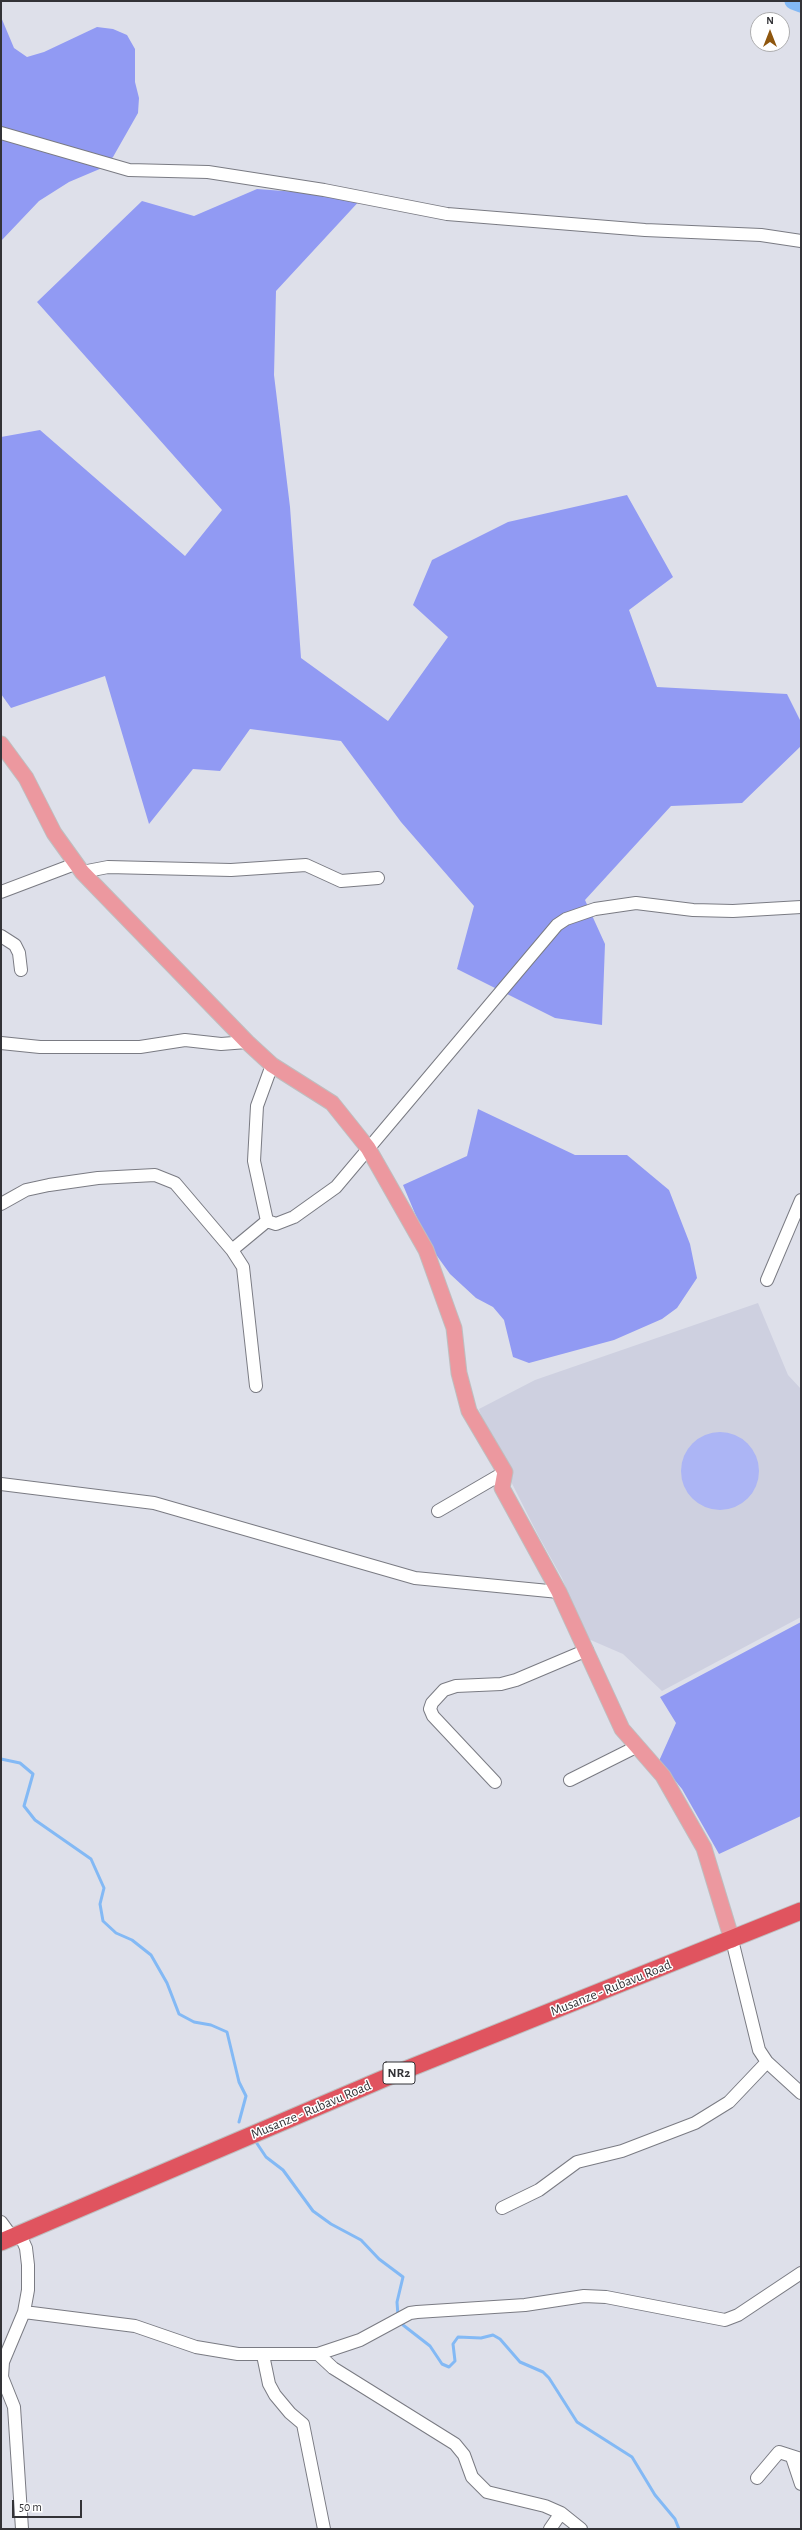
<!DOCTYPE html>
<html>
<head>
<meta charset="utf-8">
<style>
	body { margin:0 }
	#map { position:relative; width:802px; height:2530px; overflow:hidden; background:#dee0ea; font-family:"Alegreya Sans",sans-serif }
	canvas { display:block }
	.frame { position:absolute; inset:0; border:2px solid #333337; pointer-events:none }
	.north { position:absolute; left:750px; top:12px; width:40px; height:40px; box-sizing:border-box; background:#fff; border:1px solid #adadaf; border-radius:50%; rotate:0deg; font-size:11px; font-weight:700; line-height:16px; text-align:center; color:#333337 }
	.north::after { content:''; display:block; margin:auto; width:14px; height:18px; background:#8f570e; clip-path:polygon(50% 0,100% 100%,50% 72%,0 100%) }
	.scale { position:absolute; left:12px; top:2500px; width:70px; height:18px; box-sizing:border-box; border:2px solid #333337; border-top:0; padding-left:5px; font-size:12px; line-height:14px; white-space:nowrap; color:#333337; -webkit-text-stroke:3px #fff; paint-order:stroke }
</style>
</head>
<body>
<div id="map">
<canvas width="802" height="2530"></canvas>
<div class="frame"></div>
<div class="north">N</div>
<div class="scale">50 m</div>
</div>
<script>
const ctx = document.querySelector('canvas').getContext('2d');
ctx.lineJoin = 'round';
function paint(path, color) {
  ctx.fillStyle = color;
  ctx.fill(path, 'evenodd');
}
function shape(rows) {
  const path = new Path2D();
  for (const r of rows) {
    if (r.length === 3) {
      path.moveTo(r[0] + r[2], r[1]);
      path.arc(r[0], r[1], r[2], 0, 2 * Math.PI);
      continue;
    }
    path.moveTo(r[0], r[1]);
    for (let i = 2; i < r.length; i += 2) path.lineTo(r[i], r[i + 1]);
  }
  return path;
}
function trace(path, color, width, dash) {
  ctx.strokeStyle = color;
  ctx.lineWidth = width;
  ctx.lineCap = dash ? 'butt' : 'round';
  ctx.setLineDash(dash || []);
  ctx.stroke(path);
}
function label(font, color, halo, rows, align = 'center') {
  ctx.font = font + ' "Alegreya Sans",sans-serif';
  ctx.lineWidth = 3;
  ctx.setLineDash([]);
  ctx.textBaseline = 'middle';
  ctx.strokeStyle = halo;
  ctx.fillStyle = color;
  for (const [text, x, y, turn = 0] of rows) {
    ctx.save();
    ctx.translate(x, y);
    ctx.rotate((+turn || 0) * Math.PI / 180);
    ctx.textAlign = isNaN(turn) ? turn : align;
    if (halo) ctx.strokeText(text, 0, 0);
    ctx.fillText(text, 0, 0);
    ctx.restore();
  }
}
const built = shape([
	[758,1303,788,1375,801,1389,801,1617,662,1691,623,1654,586,1638,562,1578,538,1535,487,1434,479,1409,535,1380]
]);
const green = shape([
	[720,1471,39]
]);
const forest = shape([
	[1,17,14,48,27,57,44,52,97,27,113,29,127,35,135,49,135,82,139,98,138,113,113,157,102,168,69,182,39,201,1,241],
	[257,189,363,197,276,291,274,375,290,507,301,658,388,721,448,637,413,605,432,560,508,522,627,495,673,577,629,610,657,687,787,694,801,722,801,746,742,803,671,806,585,900,605,944,602,1025,555,1018,457,969,474,906,401,822,341,741,250,729,220,771,193,769,149,824,105,676,11,708,1,694,1,437,40,430,185,556,222,510,37,302,142,201,194,216],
	[478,1109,575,1155,627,1155,669,1190,690,1244,697,1278,677,1308,662,1319,614,1340,529,1363,513,1357,504,1320,493,1307,476,1298,450,1274,427,1242,403,1185,467,1156],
	[801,1622,801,1816,719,1854,682,1789,659,1761,676,1723,660,1697]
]);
const stream = shape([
	[1,1759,20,1763,33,1774,24,1806,35,1820,91,1859,104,1888,100,1904,103,1921,116,1933,132,1940,151,1955,167,1983,179,2014,194,2022,211,2025,227,2032,239,2082,246,2096,239,2122],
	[256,2142,266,2157,283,2170,313,2211,331,2224,361,2240,379,2259,403,2277,397,2302,398,2316],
	[403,2325,430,2346,442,2364,449,2367,455,2361,453,2344,458,2337,481,2338,493,2335,500,2339,520,2362,543,2372,549,2378,577,2422,632,2457,655,2495,675,2519,679,2529]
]);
const river = shape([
	[793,1,801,4]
]);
const minor = shape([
	[1,133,129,170,208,172,324,190,447,214,645,230,761,235,801,241],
	[82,872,108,867,231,870,306,865,341,881,378,878],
	[1,892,75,864],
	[1,936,15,945,19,953,21,970],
	[1,1043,40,1047,140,1047,185,1040,221,1044,247,1042],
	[1,1204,26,1190,49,1185,98,1178,155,1175,175,1183,232,1250],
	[267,1221,276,1224,294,1217,336,1187,557,925,566,919,595,909,636,903,693,910,733,911,801,907],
	[767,1280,801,1200],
	[256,1386,243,1267,232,1250,267,1221,254,1161,257,1106,272,1065],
	[1,1484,154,1503,415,1578,559,1592],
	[438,1511,505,1472],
	[570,1780,636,1747],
	[495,1782,433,1716,430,1709,432,1703,444,1690,456,1686,501,1684,516,1680,587,1650],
	[732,1940,759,2050,767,2062,801,2093],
	[502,2208,539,2190,577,2162,622,2151,695,2123,729,2102,767,2062],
	[1,2222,12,2237,22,2239,26,2248,28,2265,28,2290,24,2312,3,2362,2,2377,14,2407,22,2529],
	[24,2312,135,2326,196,2347,238,2354,318,2354,360,2340,410,2313,417,2312,525,2305,584,2296,606,2297,725,2320,738,2315,801,2273],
	[318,2354,333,2368,455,2444,464,2455,472,2477,487,2492,545,2506,561,2513,581,2529],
	[263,2355,269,2384,275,2395,290,2413,303,2424,324,2529],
	[792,2457,801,2484],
	[757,2478,779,2452,801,2459],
	[550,2529,561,2513]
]);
const major = shape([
	[1,744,26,778,54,833,82,872,247,1042,272,1065,332,1103,368,1148,426,1250,454,1328,459,1373,469,1411,505,1472,502,1488,559,1592,622,1729,663,1776,704,1848,732,1940]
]);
const highway = shape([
	[1,2242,390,2076,801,1911]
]);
const shields = [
	[399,2073,32]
];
const shieldNames = [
	["NR2",399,2073]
];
const streetNames = [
	["Musanze - Rubavu Road",611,1988,-22],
	["Musanze - Rubavu Road",311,2110,-23]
];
paint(built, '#ced0e0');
paint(green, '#acb5f5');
paint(forest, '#919af3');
trace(stream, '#83b9f5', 3);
trace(river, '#83b9f5', 17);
trace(minor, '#7a7b83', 14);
trace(major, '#bebebf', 17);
trace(highway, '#bebebf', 19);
trace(minor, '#fff', 12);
trace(major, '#ec989f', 15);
trace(highway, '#e0545f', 17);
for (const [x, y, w] of shields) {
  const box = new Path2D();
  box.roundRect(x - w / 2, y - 11, w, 22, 3);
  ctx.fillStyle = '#fff';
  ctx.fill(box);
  trace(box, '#333337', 1);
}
label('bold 13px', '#333337', null, shieldNames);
label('14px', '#333337', '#fff', streetNames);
</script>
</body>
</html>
